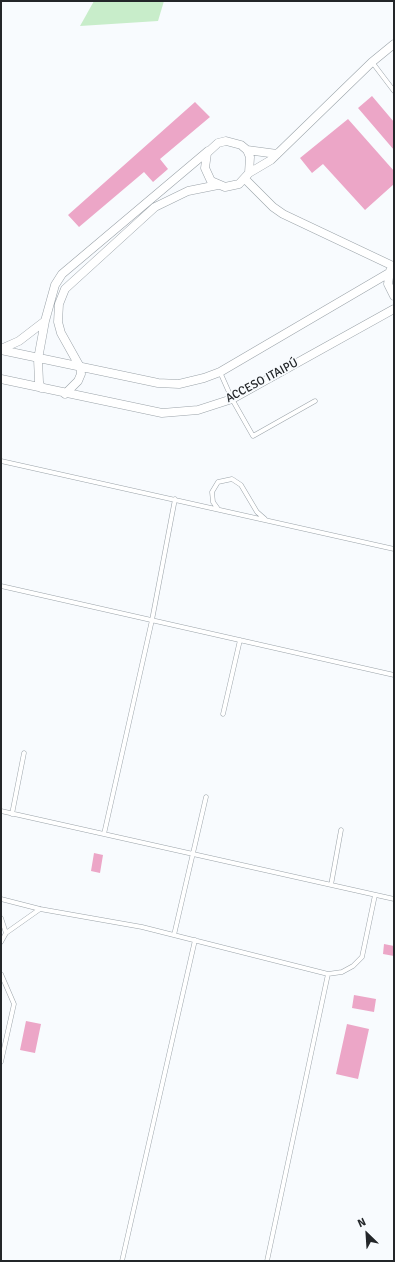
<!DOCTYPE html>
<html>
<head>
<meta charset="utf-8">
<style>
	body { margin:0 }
	#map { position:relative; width:395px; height:1262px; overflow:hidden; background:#f8fbfe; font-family:Signika,sans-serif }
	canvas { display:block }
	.frame { position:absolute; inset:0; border:2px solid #232629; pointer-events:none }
	.north { position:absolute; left:347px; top:1214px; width:40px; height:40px; -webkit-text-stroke:3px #f8fbfe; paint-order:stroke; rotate:335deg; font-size:11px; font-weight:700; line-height:16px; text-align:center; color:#232629 }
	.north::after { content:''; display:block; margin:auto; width:14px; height:18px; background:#232629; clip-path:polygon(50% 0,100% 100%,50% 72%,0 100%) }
</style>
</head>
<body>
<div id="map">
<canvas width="395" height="1262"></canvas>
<div class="frame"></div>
<div class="north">N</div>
</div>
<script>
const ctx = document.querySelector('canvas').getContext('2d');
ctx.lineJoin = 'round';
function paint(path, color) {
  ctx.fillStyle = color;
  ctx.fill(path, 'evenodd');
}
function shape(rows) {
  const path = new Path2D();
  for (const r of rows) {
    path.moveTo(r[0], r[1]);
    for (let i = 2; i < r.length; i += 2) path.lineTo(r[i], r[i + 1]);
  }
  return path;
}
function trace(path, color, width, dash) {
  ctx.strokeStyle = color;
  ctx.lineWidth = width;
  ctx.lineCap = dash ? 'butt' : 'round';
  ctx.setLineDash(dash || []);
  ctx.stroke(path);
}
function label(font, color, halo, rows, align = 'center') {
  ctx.font = font + ' Signika,sans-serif';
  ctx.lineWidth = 3.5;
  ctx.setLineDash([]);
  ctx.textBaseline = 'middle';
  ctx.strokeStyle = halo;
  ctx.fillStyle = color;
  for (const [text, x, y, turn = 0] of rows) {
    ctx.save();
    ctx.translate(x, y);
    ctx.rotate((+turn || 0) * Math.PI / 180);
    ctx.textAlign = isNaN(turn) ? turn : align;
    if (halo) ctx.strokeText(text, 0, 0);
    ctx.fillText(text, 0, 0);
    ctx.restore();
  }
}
const green = shape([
	[94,1,164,1,158,21,80,26]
]);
const building = shape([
	[372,96,394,122,394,150,358,108],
	[195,102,210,117,160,159,168,169,153,182,144,172,79,227,68,215],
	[348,119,394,171,394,184,365,210,323,164,312,173,300,158],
	[94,853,103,855,100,873,91,871],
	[384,944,394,946,394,956,383,954],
	[354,995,376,999,374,1012,352,1008],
	[26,1021,41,1024,35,1053,20,1050],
	[347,1024,369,1029,358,1079,336,1074]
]);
const service = shape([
	[372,62,394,91],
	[220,372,232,399,253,436,315,401],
	[1,461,394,549],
	[218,509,213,502,212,492,218,482,232,479,241,485,257,512,265,519],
	[1,586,394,675],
	[223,714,240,640],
	[1,811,394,899],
	[12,814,24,753],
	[104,834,152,620,175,499],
	[331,885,341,830],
	[1,899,40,909,142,927,328,974,342,972,353,966,362,957,375,895],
	[1,918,6,933],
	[174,935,206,797],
	[1,942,6,933,40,909],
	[1,974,14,1004,1,1062],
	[122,1261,195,940],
	[267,1261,328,974]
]);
const minor = shape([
	[247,150,277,154],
	[249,173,250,157,247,150,241,145,226,141,218,143,207,153,205,168,211,181,225,187,239,184,249,173,271,160,372,62,394,44],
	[245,179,273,207,283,214,393,266],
	[390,271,388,284,394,296],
	[1,349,19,341,45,321,55,285,62,274,208,151],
	[1,350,158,383,179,384,204,378,220,372,389,273],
	[1,379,162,413,198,410,232,399,394,309],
	[41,388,39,382,38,359,45,321],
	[65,394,78,381,81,374,80,367,61,333,58,322,59,304,65,289,155,207,188,191,218,185]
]);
const streetNames = [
	["ACCESO ITAIPÚ",262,381,-28]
];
paint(green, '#c8edca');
paint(building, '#eca6c7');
trace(service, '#9ba3a9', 5);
trace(minor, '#9ba3a9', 9);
trace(service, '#fff', 4);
trace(minor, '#fff', 8);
label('12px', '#232629', '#f8fbfe', streetNames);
</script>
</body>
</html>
